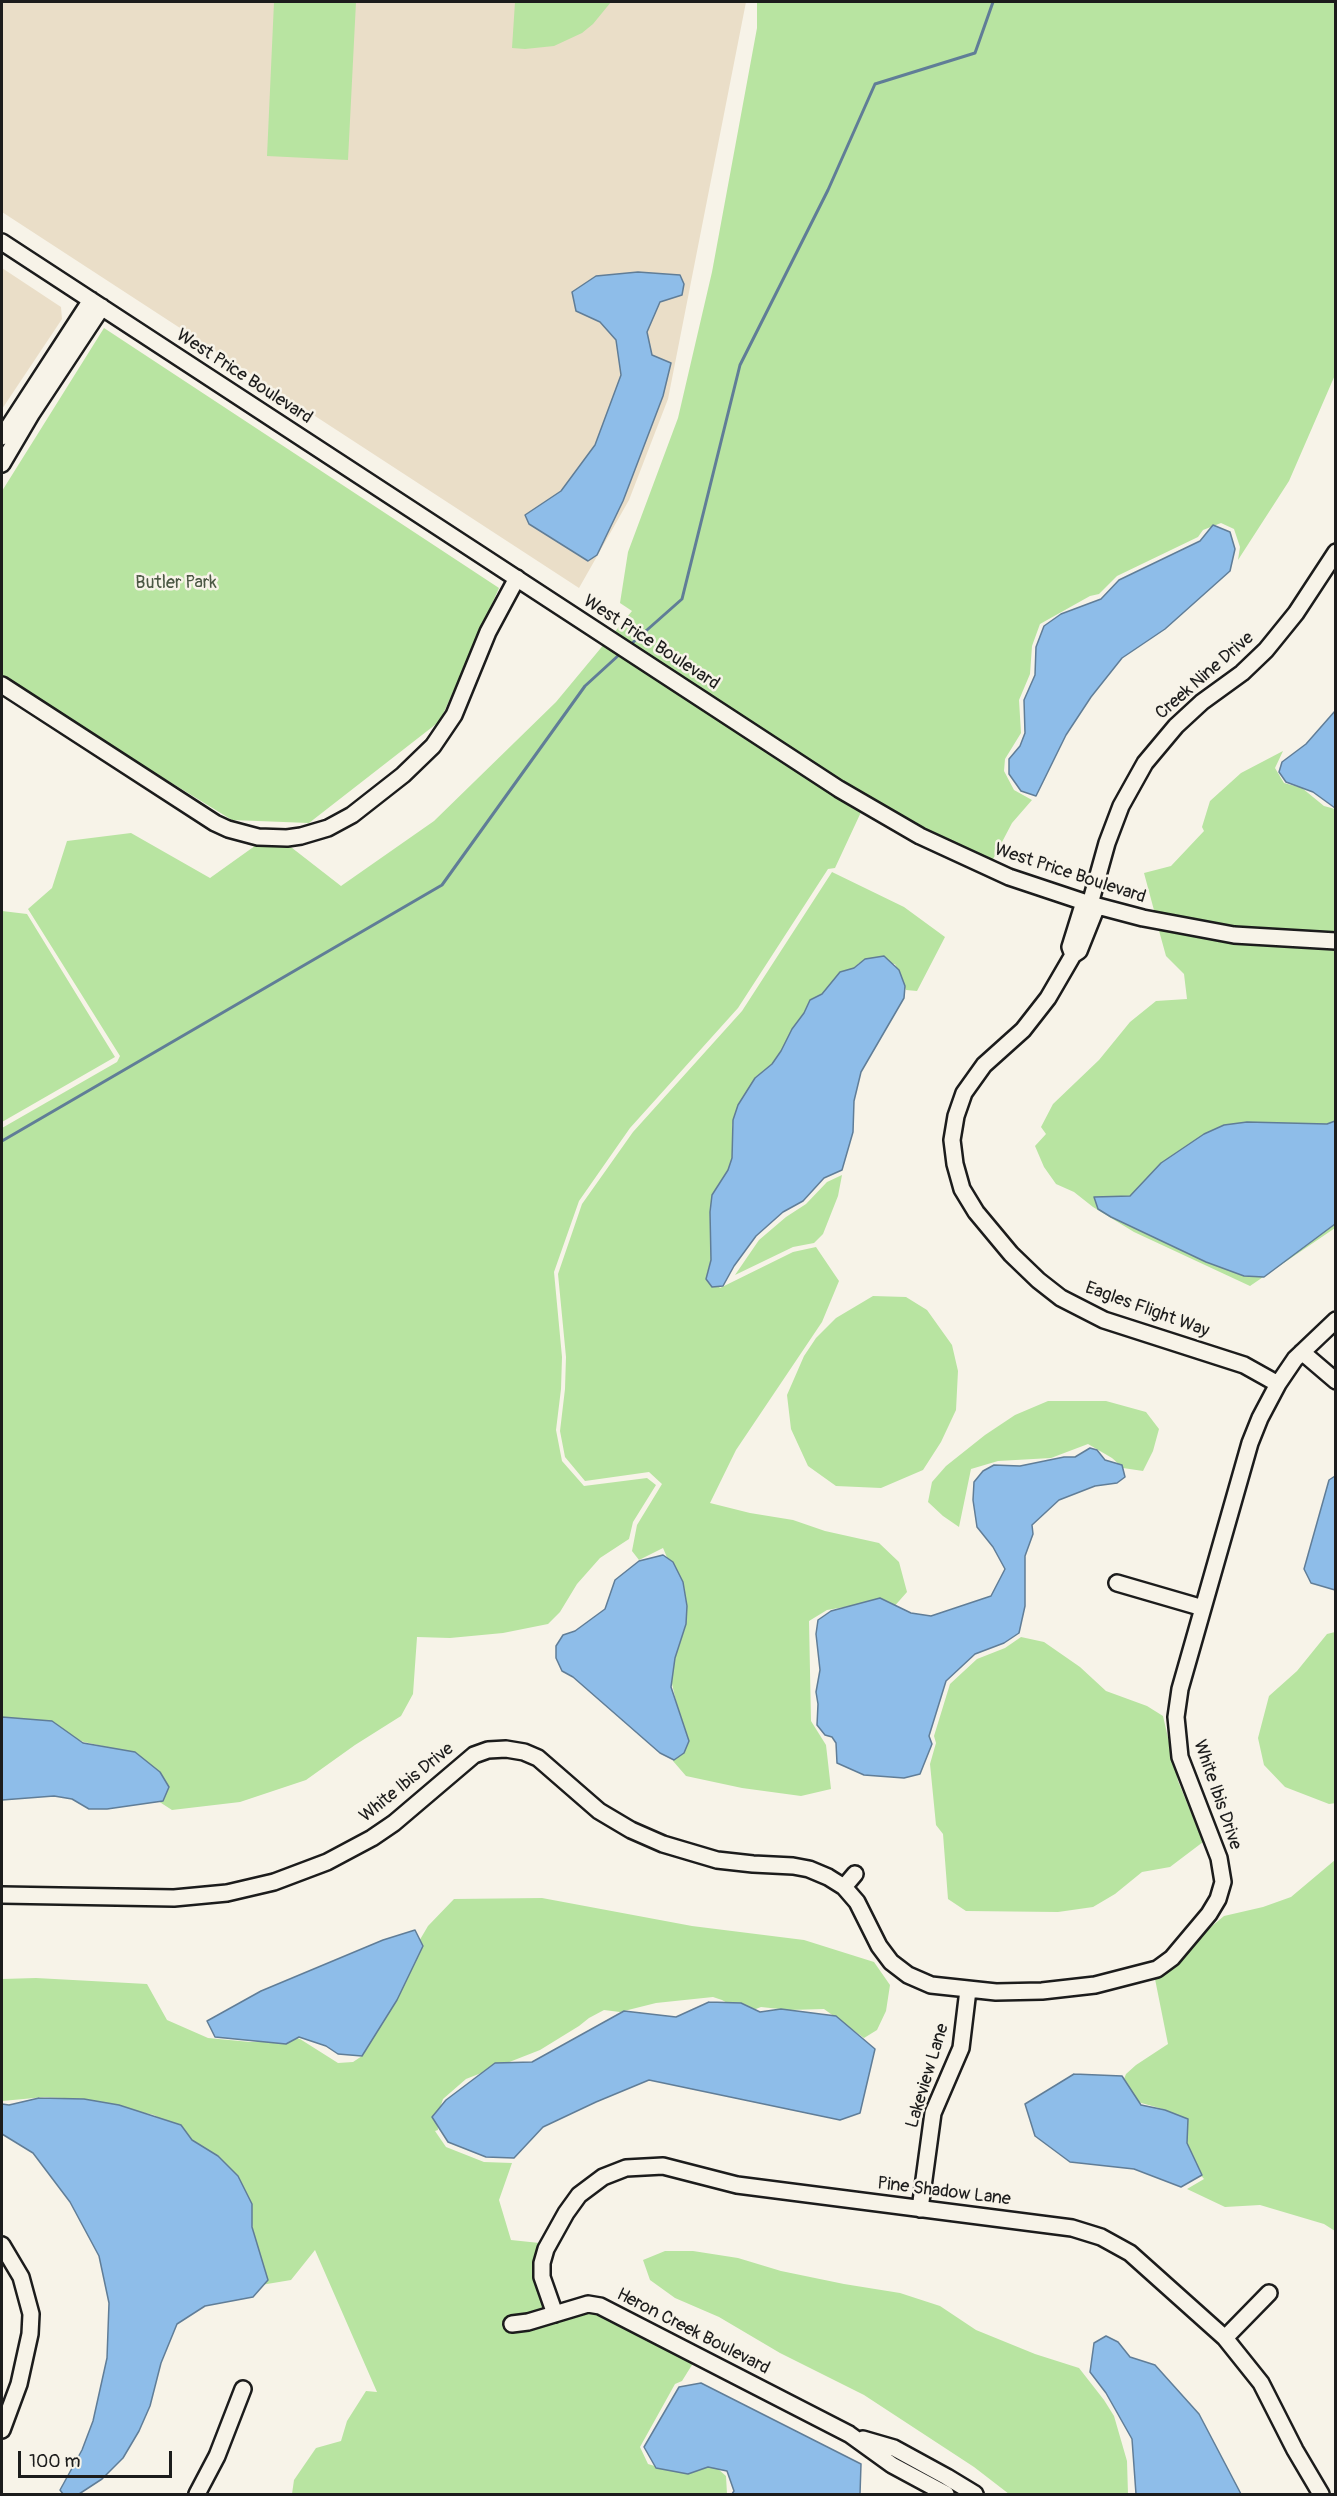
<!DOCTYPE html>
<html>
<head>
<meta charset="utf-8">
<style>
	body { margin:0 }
	#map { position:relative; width:1337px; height:2496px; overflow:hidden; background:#f7f3e8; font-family:Pangolin,sans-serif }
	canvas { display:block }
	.frame { position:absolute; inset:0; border:3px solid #1c1c1c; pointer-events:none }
	.scale { position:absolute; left:18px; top:2451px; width:154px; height:27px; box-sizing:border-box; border:3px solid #1c1c1c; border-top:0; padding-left:8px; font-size:18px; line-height:21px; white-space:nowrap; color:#1c1c1c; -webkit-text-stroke:4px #f7f3e8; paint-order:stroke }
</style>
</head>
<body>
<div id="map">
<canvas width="1337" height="2496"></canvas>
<div class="frame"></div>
<div class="scale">100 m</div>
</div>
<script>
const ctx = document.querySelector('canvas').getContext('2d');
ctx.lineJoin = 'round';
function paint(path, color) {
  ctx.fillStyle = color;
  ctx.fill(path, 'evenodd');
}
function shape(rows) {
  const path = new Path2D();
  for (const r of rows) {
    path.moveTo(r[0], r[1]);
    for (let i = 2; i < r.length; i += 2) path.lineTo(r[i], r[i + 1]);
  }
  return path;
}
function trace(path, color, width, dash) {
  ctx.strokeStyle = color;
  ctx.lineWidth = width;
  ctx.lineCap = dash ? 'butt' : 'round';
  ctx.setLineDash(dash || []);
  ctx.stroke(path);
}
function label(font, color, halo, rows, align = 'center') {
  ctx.font = font + ' Pangolin,sans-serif';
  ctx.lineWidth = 5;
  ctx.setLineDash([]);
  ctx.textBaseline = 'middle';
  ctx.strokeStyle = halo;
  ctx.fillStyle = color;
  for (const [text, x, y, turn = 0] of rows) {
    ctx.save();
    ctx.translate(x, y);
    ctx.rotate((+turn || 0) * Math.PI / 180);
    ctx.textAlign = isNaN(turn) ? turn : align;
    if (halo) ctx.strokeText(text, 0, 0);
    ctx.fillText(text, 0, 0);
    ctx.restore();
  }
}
const built = shape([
	[2,2,746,2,668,399,629,500,579,588,2,212],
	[2,268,61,307,62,319,2,409]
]);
const green = shape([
	[274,2,356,2,348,160,267,156],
	[515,2,611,2,593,24,582,33,554,46,525,49,512,48],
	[757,2,1335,2,1335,375,1289,481,1238,560,1240,547,1234,529,1221,523,1203,530,1198,537,1117,576,1099,594,1090,596,1040,624,1032,646,1030,674,1019,700,1021,733,1005,759,1004,771,1014,790,1032,800,1012,823,991,863,951,846,842,784,613,634,632,611,620,603,628,552,678,418,712,272,757,28],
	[104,328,499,588,440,721,309,823,232,820,2,679,2,491],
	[605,643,862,810,835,868,828,869,738,1008,630,1128,579,1201,554,1272,562,1357,561,1389,556,1430,562,1461,584,1486,647,1478,656,1485,633,1522,629,1539,600,1558,577,1584,560,1612,548,1624,503,1633,450,1638,417,1637,413,1694,401,1716,355,1745,306,1780,240,1802,172,1810,158,1801,121,1750,84,1742,34,1723,2,1717,2,1128,117,1062,120,1056,28,909,52,888,67,841,131,833,210,878,259,843,287,844,341,886,434,821,556,702],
	[1283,751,1275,768,1284,783,1302,788,1324,806,1335,809,1335,935,1234,929,1155,914,1144,873,1171,866,1204,831,1202,827,1210,801,1241,773],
	[832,872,904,907,945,937,917,991,906,990,895,964,859,963,854,968,847,970,822,994,810,1000,804,1013,792,1029,781,1051,772,1064,755,1078,732,1125,732,1158,728,1170,712,1195,710,1212,711,1260,707,1274,720,1288,793,1252,816,1247,839,1281,822,1322,736,1450,710,1503,750,1513,793,1520,825,1531,879,1543,899,1562,907,1592,892,1609,868,1603,827,1610,809,1621,811,1721,826,1745,831,1789,801,1796,742,1788,686,1776,673,1761,682,1747,678,1710,670,1675,672,1569,663,1548,639,1560,632,1551,637,1525,662,1484,649,1472,585,1481,565,1457,560,1431,565,1389,566,1357,558,1274,582,1204,633,1132,742,1011],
	[2,911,27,914,115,1057,2,1122],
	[1158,927,1335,947,1335,1228,1250,1286,1134,1232,1093,1207,1074,1192,1056,1184,1044,1167,1035,1146,1046,1134,1041,1127,1053,1104,1099,1060,1130,1022,1156,1001,1187,999,1184,974,1166,956],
	[842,1175,838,1196,823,1234,814,1243,793,1247,735,1275,759,1240,786,1217,806,1204,827,1182],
	[873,1296,906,1297,927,1310,952,1345,958,1371,956,1410,941,1442,923,1470,881,1488,836,1486,808,1466,791,1429,787,1395,804,1356,816,1338,836,1318],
	[1048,1401,1106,1401,1146,1412,1159,1429,1153,1451,1143,1471,1123,1468,1112,1458,1088,1444,1051,1458,998,1461,971,1469,959,1527,943,1516,928,1502,932,1482,946,1466,985,1435,1015,1415],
	[1335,1632,1336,1803,1329,1804,1285,1787,1264,1765,1258,1738,1269,1696,1297,1671,1327,1634],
	[1021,1637,1044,1642,1080,1667,1106,1691,1147,1706,1163,1716,1178,1781,1203,1842,1170,1867,1142,1872,1115,1894,1093,1907,1058,1912,966,1911,948,1899,943,1834,936,1825,930,1764,936,1743,934,1736,950,1684,977,1659,1005,1648],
	[1335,1860,1335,2231,1324,2224,1260,2205,1225,2207,1187,2189,1204,2179,1197,2171,1166,2110,1131,2100,1124,2079,1126,2074,1136,2065,1168,2044,1155,1979,1175,1957,1224,1916,1263,1907,1291,1897],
	[542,1898,692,1926,804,1940,874,1962,890,1985,886,2011,877,2030,864,2038,824,2009,789,2010,761,2007,745,2013,722,2000,713,1997,656,2003,620,2012,604,2010,589,2018,579,2026,540,2050,466,2079,443,2099,437,2117,438,2130,435,2131,446,2147,484,2162,512,2163,499,2200,511,2240,549,2244,544,2262,553,2314,587,2304,700,2352,682,2381,675,2384,640,2447,648,2464,658,2467,711,2463,726,2476,727,2494,292,2494,294,2480,316,2448,341,2441,347,2421,366,2391,377,2392,315,2250,291,2280,261,2285,251,2217,216,2158,173,2126,154,2115,83,2099,45,2097,2,2101,2,1979,36,1978,147,1984,167,2020,208,2038,250,2042,273,2041,286,2036,300,2039,338,2063,353,2062,362,2056,408,1960,428,1926,454,1899],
	[665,2251,693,2251,738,2258,781,2271,844,2284,900,2293,940,2306,976,2330,1035,2354,1079,2368,1104,2400,1114,2416,1127,2461,1128,2494,1009,2494,974,2467,864,2395,780,2353,719,2317,675,2298,650,2280,643,2260]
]);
const water = shape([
	[638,272,680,275,684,284,682,295,660,302,647,332,652,355,671,363,663,396,623,501,597,555,588,561,529,524,525,515,561,491,595,445,621,375,616,340,600,322,576,311,572,292,596,276,638,272],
	[1213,525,1230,532,1235,549,1230,571,1165,629,1122,658,1091,697,1066,735,1036,796,1021,791,1009,774,1009,759,1020,746,1025,733,1024,700,1035,675,1036,647,1044,626,1061,614,1101,599,1119,580,1200,541,1213,525],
	[1335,711,1335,808,1313,792,1286,782,1279,772,1282,762,1306,744,1335,711],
	[884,956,899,970,905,986,904,998,861,1072,854,1101,853,1132,842,1170,824,1178,803,1201,783,1212,756,1236,734,1266,723,1286,712,1287,706,1279,711,1260,710,1212,712,1195,728,1170,732,1158,733,1120,738,1105,755,1078,772,1064,781,1051,792,1029,804,1013,810,1000,822,994,840,972,854,968,865,959,884,956],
	[1335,1121,1335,1224,1264,1277,1244,1276,1206,1262,1111,1217,1098,1209,1094,1197,1130,1196,1161,1163,1204,1134,1224,1125,1247,1122,1327,1124,1335,1121],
	[1090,1448,1097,1450,1105,1460,1122,1465,1125,1477,1117,1483,1095,1486,1059,1500,1032,1525,1033,1534,1025,1556,1025,1606,1019,1633,1004,1643,975,1654,946,1681,929,1736,932,1744,920,1774,904,1778,864,1775,837,1763,836,1743,832,1737,825,1735,817,1725,818,1704,816,1692,820,1670,816,1634,818,1620,831,1611,880,1598,911,1613,931,1616,991,1596,1005,1569,993,1547,977,1527,973,1500,974,1482,983,1471,994,1465,1020,1466,1064,1457,1075,1457,1090,1448],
	[1335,1476,1335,1590,1311,1583,1304,1569,1329,1480,1335,1476],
	[663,1555,673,1562,683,1582,687,1606,686,1624,675,1658,671,1687,689,1741,684,1753,674,1760,660,1753,573,1677,562,1671,556,1658,556,1646,563,1635,575,1631,605,1609,615,1580,639,1561,663,1555],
	[2,1717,52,1721,83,1743,135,1752,160,1772,169,1787,163,1801,107,1809,89,1809,72,1799,54,1796,2,1800,2,1717],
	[415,1930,423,1946,397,2000,362,2056,338,2054,326,2046,299,2037,286,2044,215,2037,207,2021,261,1991,383,1940,415,1930],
	[709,2002,741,2003,760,2012,781,2009,836,2016,875,2049,860,2113,840,2120,649,2080,596,2102,543,2127,514,2158,486,2157,448,2142,432,2117,446,2100,495,2063,532,2062,624,2011,676,2017,709,2002],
	[1074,2074,1122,2076,1141,2105,1165,2110,1188,2119,1187,2143,1202,2175,1181,2187,1134,2169,1070,2162,1035,2136,1025,2104,1074,2074],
	[39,2098,84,2099,119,2105,181,2125,192,2140,218,2156,238,2176,252,2204,252,2227,268,2280,253,2297,205,2306,177,2324,161,2363,150,2406,139,2431,123,2458,102,2479,79,2494,63,2494,60,2490,82,2450,93,2421,107,2358,109,2303,99,2256,70,2202,33,2153,2,2134,2,2104,9,2105,39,2098],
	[1106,2336,1118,2342,1130,2357,1155,2365,1199,2414,1241,2494,1136,2494,1132,2439,1106,2393,1090,2372,1094,2343,1106,2336],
	[701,2383,861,2464,860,2494,732,2494,734,2491,727,2471,708,2467,688,2474,656,2468,644,2447,679,2387,701,2383]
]);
const stream = shape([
	[630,645,682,599,740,365,828,190,875,84,975,53,993,2],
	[2,1141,442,885,585,686,620,654]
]);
const minor = shape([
	[2,242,839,789,920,836,1009,877,1090,904,1143,918,1234,935,1336,941],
	[2,437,91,300],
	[2,464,32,413,102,307],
	[2,685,215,823,228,829,258,837,287,838,301,836,328,828,352,815,403,775,433,746,454,715,488,632,517,578],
	[1090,904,1107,843,1121,806,1145,763,1176,726,1202,702,1242,673,1266,650,1296,613,1336,552],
	[1097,906,1079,951,1073,955,1048,998,1023,1030,984,1065,964,1093,956,1116,952,1140,955,1164,962,1189,976,1212,1011,1254,1038,1280,1061,1298,1104,1320,1244,1365,1278,1384],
	[1073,955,1070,947,1084,902],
	[1302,1352,1336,1381],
	[1117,1583,1203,1608],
	[844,1887,855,1874],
	[2,1895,174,1898,227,1893,274,1882,327,1862,372,1838,394,1823,474,1755,488,1750,506,1749,524,1752,538,1758,599,1811,631,1830,663,1844,717,1860,753,1864,793,1866,809,1869,828,1877,844,1887,857,1902,879,1946,891,1962,908,1975,931,1985,996,1992,1042,1991,1095,1985,1157,1969,1172,1958,1209,1914,1218,1899,1223,1882,1219,1858,1180,1757,1176,1717,1180,1689,1250,1443,1260,1418,1278,1384,1295,1359,1336,1320],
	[920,2209,933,2113,961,2048,968,1990],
	[2,2245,21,2277,31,2314,30,2334,19,2384,2,2430],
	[555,2314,542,2277,542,2263,546,2249,566,2213,579,2195,603,2177,626,2168,663,2166,737,2185,1072,2228,1101,2237,1130,2253,1225,2338,1261,2383,1295,2450,1321,2494],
	[512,2324,528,2322,588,2304,600,2306,849,2434,892,2465,946,2494],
	[1225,2338,1269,2293],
	[863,2439,894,2448,947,2477,975,2494],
	[197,2494,217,2456,243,2389]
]);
const streetNames = [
	["West Price Boulevard",244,377,33],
	["West Price Boulevard",651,643,33],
	["Creek Nine Drive",1205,676,-41],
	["West Price Boulevard",1070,874,18],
	["Eagles Flight Way",1147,1310,20],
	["White Ibis Drive",407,1783,-39],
	["White Ibis Drive",1217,1795,71],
	["Lakeview Lane",928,2076,-73],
	["Pine Shadow Lane",944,2192,7],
	["Heron Creek Boulevard",693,2332,27]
];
const parkNames = [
	["Butler Park",176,583]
];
paint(built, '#eadec8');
paint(green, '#b8e4a1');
paint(water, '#8ebde9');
trace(water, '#607d97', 1.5);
trace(stream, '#607d97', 3);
trace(minor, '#1c1c1c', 20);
trace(minor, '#f7f3e8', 15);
label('18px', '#1c1c1c', '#f7f3e8', streetNames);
label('18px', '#4b5844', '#f7f3e8', parkNames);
</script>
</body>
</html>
